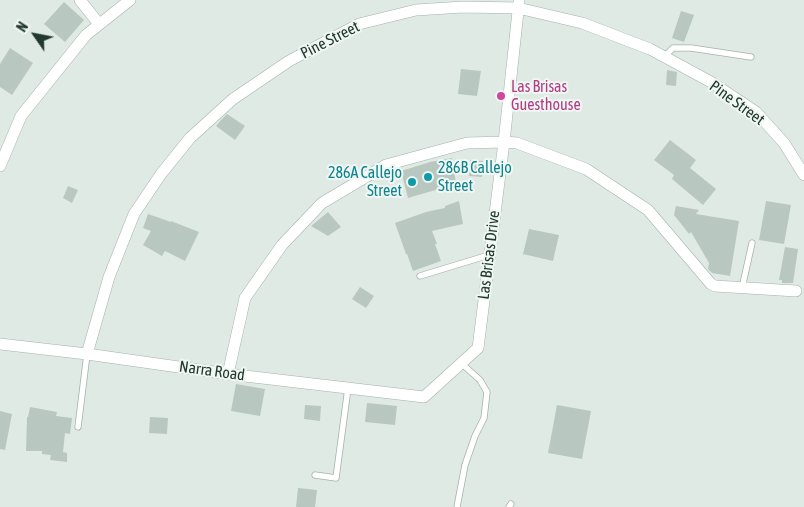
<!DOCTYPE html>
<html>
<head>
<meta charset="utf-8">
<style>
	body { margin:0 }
	#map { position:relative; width:804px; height:507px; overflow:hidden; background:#e0eae5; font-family:"Asap Condensed",sans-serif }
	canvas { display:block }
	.north { position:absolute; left:10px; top:10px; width:50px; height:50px; -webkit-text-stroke:4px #f0f7f3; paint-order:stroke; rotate:303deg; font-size:14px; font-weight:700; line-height:20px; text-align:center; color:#223932 }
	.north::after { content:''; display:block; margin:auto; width:18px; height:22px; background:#223932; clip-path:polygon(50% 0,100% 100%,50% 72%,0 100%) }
</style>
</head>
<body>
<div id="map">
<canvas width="804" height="507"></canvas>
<div class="north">N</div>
</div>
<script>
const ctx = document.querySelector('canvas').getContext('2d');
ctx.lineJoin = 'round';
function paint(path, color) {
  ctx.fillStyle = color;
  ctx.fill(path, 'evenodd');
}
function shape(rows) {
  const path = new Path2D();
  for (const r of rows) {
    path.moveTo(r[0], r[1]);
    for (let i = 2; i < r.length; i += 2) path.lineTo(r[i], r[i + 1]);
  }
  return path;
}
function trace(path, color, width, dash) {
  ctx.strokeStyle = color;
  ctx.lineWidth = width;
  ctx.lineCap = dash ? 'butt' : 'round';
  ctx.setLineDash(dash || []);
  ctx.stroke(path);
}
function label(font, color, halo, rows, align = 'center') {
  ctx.font = font + ' "Asap Condensed",sans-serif';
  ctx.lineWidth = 4;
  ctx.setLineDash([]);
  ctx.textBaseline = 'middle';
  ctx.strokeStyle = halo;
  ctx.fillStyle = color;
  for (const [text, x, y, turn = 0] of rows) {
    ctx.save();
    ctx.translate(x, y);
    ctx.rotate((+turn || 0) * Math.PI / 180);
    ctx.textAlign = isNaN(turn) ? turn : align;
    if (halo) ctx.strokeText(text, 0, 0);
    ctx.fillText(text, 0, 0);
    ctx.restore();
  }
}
const building = shape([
	[64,2,84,20,65,42,44,24],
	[681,11,694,15,684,42,672,38],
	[10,48,33,63,12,95,0,87,0,64],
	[461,69,481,71,477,96,458,94],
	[667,70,677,72,676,86,666,85],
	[227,114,245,126,235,140,216,126,221,120],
	[670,140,696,160,690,168,716,189,703,205,672,179,674,175,654,160],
	[452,158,456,184,408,198,401,171,430,162],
	[470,160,483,161,482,177,469,176],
	[68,186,78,190,72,203,63,198],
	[459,201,463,224,432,231,437,244,435,244,441,261,413,271,407,254,406,254,395,223,426,212,445,208,445,206],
	[766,201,791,205,784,244,759,240],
	[676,206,699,210,696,214,739,221,730,276,712,273,708,269,709,263,691,232,689,234,674,215],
	[328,212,341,227,328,236,311,226],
	[148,214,171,222,171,221,199,232,185,261,165,251,162,256,143,245,151,231,143,228],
	[529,229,559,235,553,261,523,254],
	[785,247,798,249,793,283,782,283,782,280,779,280],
	[360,287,374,296,366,308,352,299],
	[236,384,265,389,260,416,231,411],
	[367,403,397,406,395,425,365,422],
	[305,405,321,406,320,421,304,419],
	[557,405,591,411,582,459,548,453],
	[30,407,57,412,56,416,72,418,70,434,65,433,63,452,67,453,67,462,50,460,51,455,42,454,42,451,26,451,27,417,28,417],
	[0,411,12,414,5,450,0,449],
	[150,417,168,418,167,434,149,433],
	[298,488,317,490,315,507,296,507]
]);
const lane = shape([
	[664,57,673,48,691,48,751,57],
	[420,276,489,255],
	[742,288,752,243],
	[78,427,87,354],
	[315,475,336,478,348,388],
	[457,507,465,465,475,436,484,418,487,392,480,380,461,363],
	[509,507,511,504]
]);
const street = shape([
	[80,0,99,24],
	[0,166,21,116,86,35,130,0],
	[0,344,87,354,228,374,424,397,478,348,504,142,519,2],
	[87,354,109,277,134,214,161,174,190,138,233,99,289,61,359,24,416,10,463,7,518,8,582,23,650,49,711,82,756,112,784,143,804,175],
	[228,374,245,298,282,245,322,203,386,165,467,143,504,142,517,143,586,169,648,210,711,284,715,286,796,291]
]);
const markers = [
	[501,96,5,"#d1479c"],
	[428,177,5,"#0f9aa8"],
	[412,182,5,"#0f9aa8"]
];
const streetNames = [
	["Pine Street",330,40,-27],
	["Pine Street",737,103,36],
	["Las Brisas Drive",489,255,-83],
	["Narra Road",212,371,8]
];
const hotelNames = [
	["Las Brisas",511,87],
	["Guesthouse",511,105]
];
const cultureNames = [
	["286B Callejo",438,168],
	["Street",438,186],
	["286A Callejo",402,173,"right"],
	["Street",402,191,"right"]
];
paint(building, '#b9c7c1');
trace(lane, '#a3b1ac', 7);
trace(street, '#a3b1ac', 12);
trace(lane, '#fff', 5.5);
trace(street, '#fff', 11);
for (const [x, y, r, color] of markers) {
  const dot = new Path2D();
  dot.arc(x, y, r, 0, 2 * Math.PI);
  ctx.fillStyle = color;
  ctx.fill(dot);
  trace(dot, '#f0f7f3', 2);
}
label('16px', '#223932', '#f0f7f3', streetNames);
label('16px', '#b23c85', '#f0f7f3', hotelNames, 'left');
label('16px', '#0d838f', '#f0f7f3', cultureNames, 'left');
</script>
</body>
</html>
